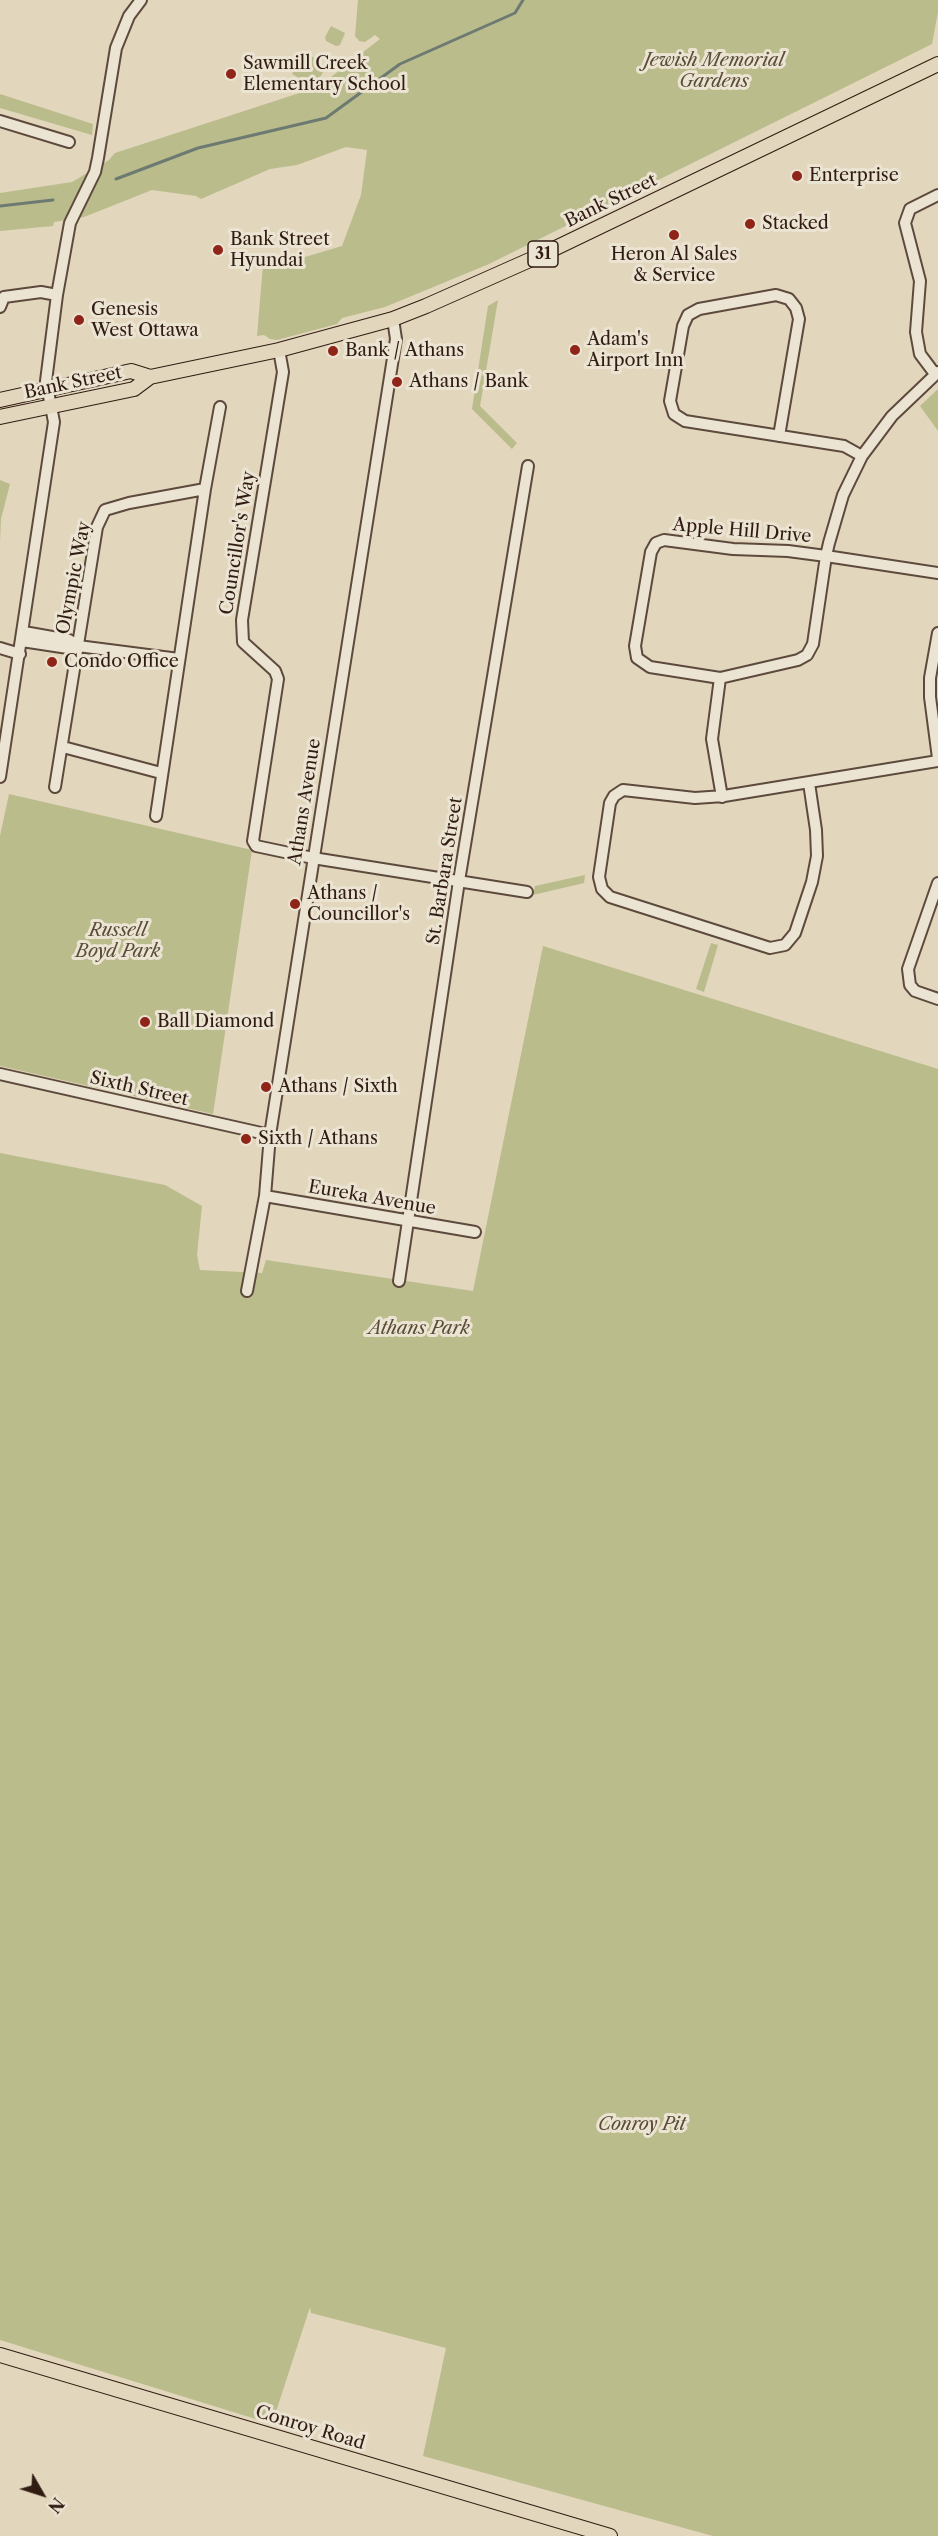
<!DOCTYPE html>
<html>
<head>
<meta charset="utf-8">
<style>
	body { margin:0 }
	#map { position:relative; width:938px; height:2536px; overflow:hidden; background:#e2d6bc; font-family:"Libre Caslon Text",serif }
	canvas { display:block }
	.north { position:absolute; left:12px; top:2464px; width:60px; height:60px; -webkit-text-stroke:4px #ece4d3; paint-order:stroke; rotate:129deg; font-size:16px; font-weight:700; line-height:24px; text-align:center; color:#311c13 }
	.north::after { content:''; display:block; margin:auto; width:21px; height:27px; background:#311c13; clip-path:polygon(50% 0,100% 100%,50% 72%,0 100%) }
</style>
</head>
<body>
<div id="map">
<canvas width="938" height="2536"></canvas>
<div class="north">N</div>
</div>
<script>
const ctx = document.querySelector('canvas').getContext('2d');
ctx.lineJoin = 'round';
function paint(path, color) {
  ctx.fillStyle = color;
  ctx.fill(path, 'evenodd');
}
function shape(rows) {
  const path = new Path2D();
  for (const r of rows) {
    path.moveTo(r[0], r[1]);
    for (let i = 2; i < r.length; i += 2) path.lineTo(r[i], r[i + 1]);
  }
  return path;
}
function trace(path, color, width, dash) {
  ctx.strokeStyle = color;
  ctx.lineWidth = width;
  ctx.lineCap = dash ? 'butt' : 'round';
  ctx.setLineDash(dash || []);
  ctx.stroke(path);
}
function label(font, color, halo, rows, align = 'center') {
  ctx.font = font + ' "Libre Caslon Text",serif';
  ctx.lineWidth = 6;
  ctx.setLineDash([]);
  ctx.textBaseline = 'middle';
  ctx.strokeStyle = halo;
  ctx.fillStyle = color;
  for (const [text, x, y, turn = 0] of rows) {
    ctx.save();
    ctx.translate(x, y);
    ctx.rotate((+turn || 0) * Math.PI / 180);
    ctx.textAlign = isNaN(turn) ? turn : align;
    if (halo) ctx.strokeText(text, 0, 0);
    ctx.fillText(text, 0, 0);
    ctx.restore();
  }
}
const green = shape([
	[358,0,938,0,938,12,932,44,489,264,385,307,342,318,337,324,277,340,270,339,264,335,257,336,263,265,305,257,342,246,361,195,367,150,346,147,297,165,270,169,201,199,196,196,152,190,84,217,54,222,53,226,0,231,0,193,72,182,109,160,115,153,318,87,380,39,375,35,365,42,359,41,355,36],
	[331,26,345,33,340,45,336,46,326,41,325,37],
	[308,54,321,63,323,72,318,81,311,85,292,74,302,59],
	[0,94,93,124,92,135,0,108],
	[498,300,480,406,517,443,512,449,472,409,488,306],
	[938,389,938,431,920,406],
	[0,480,10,484,1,519,0,542],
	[9,794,252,850,213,1114,0,1066,0,836],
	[585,875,584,883,533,895,535,886],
	[711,943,718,945,704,992,696,989],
	[543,946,938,1069,938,2536,713,2536,423,2456,446,2348,311,2313,310,2307,272,2424,0,2340,0,1153,165,1185,202,1206,197,1255,200,1270,262,1273,266,1260,473,1291]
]);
const stream = shape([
	[116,179,198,148,326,118,400,64,515,13,523,0],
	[0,206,53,200]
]);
const minor = shape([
	[0,121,69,142],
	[0,307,4,297,41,292,57,295],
	[279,350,283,372,242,620,243,642,275,671,278,679,253,841,256,846,313,858,527,892],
	[938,372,892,416,862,456,843,495,829,543,826,556,813,644,807,655,798,660,720,678,650,667,637,658,635,646,651,552,656,543,664,540,733,549,788,551,826,556,938,573],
	[935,374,920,354,916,332,920,281,905,223,910,209,938,195],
	[779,436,799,319,796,308,789,299,776,295,699,309,688,315,683,326,670,401,674,414,685,421,844,446,862,456],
	[938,633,930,678,930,697,938,758],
	[22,641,68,648,78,646,69,640,24,632],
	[78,646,179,659],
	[0,648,20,654],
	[720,678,712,739,722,797],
	[63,747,161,773],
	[0,777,54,422,46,381,57,295,70,223,95,172,98,158,116,48,129,16,141,0],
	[809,783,816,830,817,856,812,882,795,933,785,945,770,948,610,897,602,889,599,877,610,803,614,796,623,790,695,798,724,796,938,761],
	[55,787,97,527,105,510,129,503,205,489],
	[156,816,205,489,220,407],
	[938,883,908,969,910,985,915,991,938,999],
	[0,1074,270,1135],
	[265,1196,475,1232],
	[399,1281,459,881,528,466],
	[247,1291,265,1196,270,1135,396,339,393,319]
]);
const major = shape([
	[0,400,131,371,150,377],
	[0,417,134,389,150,377,279,350,393,319,426,306,541,255,938,64],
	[0,2355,610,2536]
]);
const markers = [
	[231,74,6,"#8f2418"],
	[797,176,6,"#8f2418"],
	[750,224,6,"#8f2418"],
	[674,235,6,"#8f2418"],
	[218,250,6,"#8f2418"],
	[79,320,6,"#8f2418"],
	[575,350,6,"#8f2418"],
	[333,351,6,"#8f2418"],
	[397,382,6,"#8f2418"],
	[52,662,6,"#8f2418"],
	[295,904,6,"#8f2418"],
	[145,1022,6,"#8f2418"],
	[266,1087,6,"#8f2418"],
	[246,1139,6,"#8f2418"]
];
const shields = [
	[543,254,30]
];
const shieldNames = [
	["31",543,254]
];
const parkNames = [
	["Jewish Memorial",714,61],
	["Gardens",714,82],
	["Russell",118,931],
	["Boyd Park",118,952],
	["Athans Park",419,1329],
	["Conroy Pit",642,2125]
];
const poiNames = [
	["Sawmill Creek",243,64],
	["Elementary School",243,85],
	["Enterprise",809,176],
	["Stacked",762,224],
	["Bank Street",230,240],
	["Hyundai",230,261],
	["Heron Al Sales",674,255,"center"],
	["& Service",674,276,"center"],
	["Genesis",91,310],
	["West Ottawa",91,331],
	["Adam's",587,340],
	["Airport Inn",587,361],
	["Bank / Athans",345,351],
	["Athans / Bank",409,382],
	["Condo Office",64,662],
	["Athans /",307,894],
	["Councillor's",307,915],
	["Ball Diamond",157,1022],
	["Athans / Sixth",278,1087],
	["Sixth / Athans",258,1139]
];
const streetNames = [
	["Bank Street",611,201,-26],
	["Bank Street",73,383,-12],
	["Apple Hill Drive",742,531,5],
	["Councillor's Way",238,543,-81],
	["Olympic Way",74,578,-79],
	["Athans Avenue",305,802,-81],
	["St. Barbara Street",445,871,-81],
	["Sixth Street",139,1089,13],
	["Eureka Avenue",372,1198,10],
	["Conroy Road",310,2428,17]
];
paint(green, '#babc8c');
trace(stream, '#6d7a72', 3);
trace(minor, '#5d4a3d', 14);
trace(major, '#311c13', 16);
trace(minor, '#ece4d3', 10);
trace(major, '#e2d6bc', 14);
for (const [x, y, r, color] of markers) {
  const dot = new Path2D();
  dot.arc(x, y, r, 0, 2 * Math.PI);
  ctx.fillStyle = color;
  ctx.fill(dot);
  trace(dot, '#ece4d3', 2);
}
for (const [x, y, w] of shields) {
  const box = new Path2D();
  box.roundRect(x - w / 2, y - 13, w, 26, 4.5);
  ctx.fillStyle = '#ece4d3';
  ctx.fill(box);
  trace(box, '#311c13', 1.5);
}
label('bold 16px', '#311c13', null, shieldNames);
label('italic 18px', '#5a4c37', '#ece4d3', parkNames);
label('18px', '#311c13', '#ece4d3', poiNames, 'left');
label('18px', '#311c13', '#ece4d3', streetNames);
</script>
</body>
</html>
